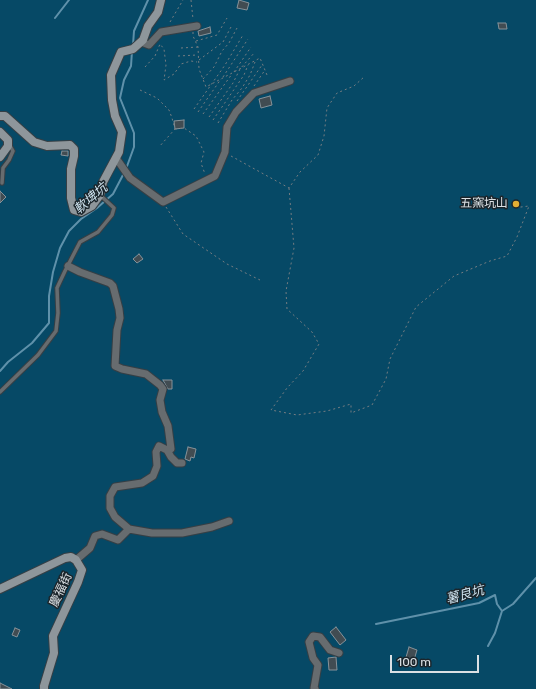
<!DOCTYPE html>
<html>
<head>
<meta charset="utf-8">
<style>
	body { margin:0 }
	#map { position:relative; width:536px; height:689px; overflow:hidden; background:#1b252b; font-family:Rubik,sans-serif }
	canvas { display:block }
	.scale { position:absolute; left:390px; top:655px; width:89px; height:18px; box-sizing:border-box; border:2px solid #dae0e4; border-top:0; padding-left:5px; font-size:12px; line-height:14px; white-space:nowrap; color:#dae0e4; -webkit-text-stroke:3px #1b252b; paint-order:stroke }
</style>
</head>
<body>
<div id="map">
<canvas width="536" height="689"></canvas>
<div class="scale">100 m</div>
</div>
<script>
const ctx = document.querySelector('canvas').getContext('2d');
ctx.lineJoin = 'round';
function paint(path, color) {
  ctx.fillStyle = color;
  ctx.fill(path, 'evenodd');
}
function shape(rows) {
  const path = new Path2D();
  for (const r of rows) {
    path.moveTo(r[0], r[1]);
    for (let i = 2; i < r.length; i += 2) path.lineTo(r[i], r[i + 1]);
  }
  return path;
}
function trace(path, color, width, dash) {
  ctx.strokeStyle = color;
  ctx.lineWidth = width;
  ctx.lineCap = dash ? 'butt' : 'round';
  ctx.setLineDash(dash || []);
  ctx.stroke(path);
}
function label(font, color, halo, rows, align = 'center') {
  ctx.font = font + ' Rubik,"Noto Sans TC",sans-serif';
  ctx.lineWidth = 3;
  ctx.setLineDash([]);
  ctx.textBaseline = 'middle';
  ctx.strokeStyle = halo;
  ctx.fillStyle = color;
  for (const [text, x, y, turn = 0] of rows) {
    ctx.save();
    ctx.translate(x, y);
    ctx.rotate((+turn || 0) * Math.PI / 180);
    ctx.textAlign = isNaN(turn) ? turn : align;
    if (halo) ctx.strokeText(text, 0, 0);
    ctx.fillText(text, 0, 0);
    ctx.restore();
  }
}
const green = shape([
	[0,0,536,0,536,689,0,689]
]);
const stream = shape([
	[55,18,69,0],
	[133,45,134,31,148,0],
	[126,169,134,147,134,133,120,98,124,80,131,66,132,51],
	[0,371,8,362,32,343,49,323,49,296,53,272,60,248,69,231,81,219,97,208,113,194,124,173],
	[376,624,479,603,495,595,497,604,502,611,513,604,536,578],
	[488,646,495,633,502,611]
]);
const building = shape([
	[239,0,249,3,247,10,237,8,239,0],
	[498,23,506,23,507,29,499,29,498,23],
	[210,27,211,33,199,36,198,31,210,27],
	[270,96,272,105,261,108,259,99,270,96],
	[184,120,184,128,175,129,174,121,184,120],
	[62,151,68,151,68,156,61,155,62,151],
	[0,191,6,197,0,203,0,191],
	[139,254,143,259,137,263,133,259,139,254],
	[163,380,172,380,172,389,168,389,163,380],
	[188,447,196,449,194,458,191,457,190,461,185,459,188,447],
	[336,627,346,640,340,645,330,632,336,627],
	[15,628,20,630,17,637,12,635,15,628],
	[409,647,417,650,412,667,404,664,409,647],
	[336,657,337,670,329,670,328,658,336,657],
	[0,683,12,689,0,689,0,683]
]);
const path = shape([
	[191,0,193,19],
	[170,22,183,0],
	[193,32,193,36,198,47,199,69,206,87,260,58,267,75],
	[196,41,217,35,227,18],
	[181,48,198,47],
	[178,56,197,55],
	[199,60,223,42,231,27],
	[145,67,155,56,160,44,164,49,166,65,164,80,174,74,181,64,191,61,197,62],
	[234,72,251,47],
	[223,77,248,39],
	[203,79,214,67,222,51,229,43,237,28],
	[254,86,265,70],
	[140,90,157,98,169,110,172,118,175,129,159,147],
	[237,101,262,65],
	[194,109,225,65,243,35],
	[198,112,221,79],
	[203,114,232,74],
	[209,117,233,83,240,69,255,52],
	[213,120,244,75,248,65],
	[218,123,232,100,242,88,250,75,255,62],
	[175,129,184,128,196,136,204,152,201,163,205,174],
	[231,156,289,188,300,172,318,155,324,136,327,108,337,93,354,86,364,77],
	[289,188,294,248,286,291,287,309,312,332,319,344,303,371,287,388,271,410,297,415,327,411,351,404,351,413,372,405,386,379,390,359,416,307,454,276,490,261,507,256,517,237,529,206,513,208],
	[166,207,183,234,227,264,260,280]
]);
const lane = shape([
	[2,183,3,168,9,160,13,151,9,144],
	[0,392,38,355,56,331,58,313,57,288,65,271,80,242,98,232,112,215,114,208,100,195]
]);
const street = shape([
	[141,42,149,45,161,32,197,26],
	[116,158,130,178,163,202,215,176,225,152,227,127,236,112,254,93,290,81],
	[68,266,80,272,110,283,113,286,119,309,120,318,117,330,115,366,122,369,146,374,160,385,163,389,160,400,162,412,168,426,171,449,167,450,159,446,156,452,157,466,153,476,142,483,115,487,110,496,110,508,115,517,129,529,152,533,182,533,212,527,229,521],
	[167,450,171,457,177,463,182,463],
	[76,560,90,548,95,536,102,534,118,540,129,529],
	[315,689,314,688,318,665,313,658,309,642,313,636,320,637,330,650,339,653]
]);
const secondary = shape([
	[0,116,5,116,34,142,47,146,70,145,74,149,74,156,71,169,71,198,74,210,81,212,92,206,100,195,103,182,119,152,122,132,115,116,112,100,111,75,121,52,133,49,143,40,148,26,158,12,161,0],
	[0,132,8,140,8,146,0,157],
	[0,589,65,558,71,557,76,560,82,570,78,582,53,636,54,653,44,686,44,689]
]);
const markers = [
	[516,204,4,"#e2ae34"]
];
const poiNames = [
	["五窯坑山",508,204]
];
const streetNames = [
	["慶福街",61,590,-65]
];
const waterNames = [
	["軟埤坑",91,199,-41],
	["薯良坑",465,595,-15]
];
paint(green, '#064966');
trace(stream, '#5f91aa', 2);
paint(building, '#414c52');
trace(building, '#869299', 1);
trace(lane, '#363f45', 5.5);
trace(street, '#363f45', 9);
trace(secondary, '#363f45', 10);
trace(path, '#757d82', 1, [2, 3]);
trace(lane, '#676c6f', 3.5);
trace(street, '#676c6f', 7);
trace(secondary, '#8e969b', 8);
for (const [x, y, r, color] of markers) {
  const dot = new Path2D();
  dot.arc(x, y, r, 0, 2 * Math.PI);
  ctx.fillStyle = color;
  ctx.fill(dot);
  trace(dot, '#1b252b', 1.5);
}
label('12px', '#dae0e4', '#1b252b', poiNames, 'right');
label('12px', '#dae0e4', '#1b252b', streetNames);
label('italic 13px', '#cfe4f0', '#1b252b', waterNames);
</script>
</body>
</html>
